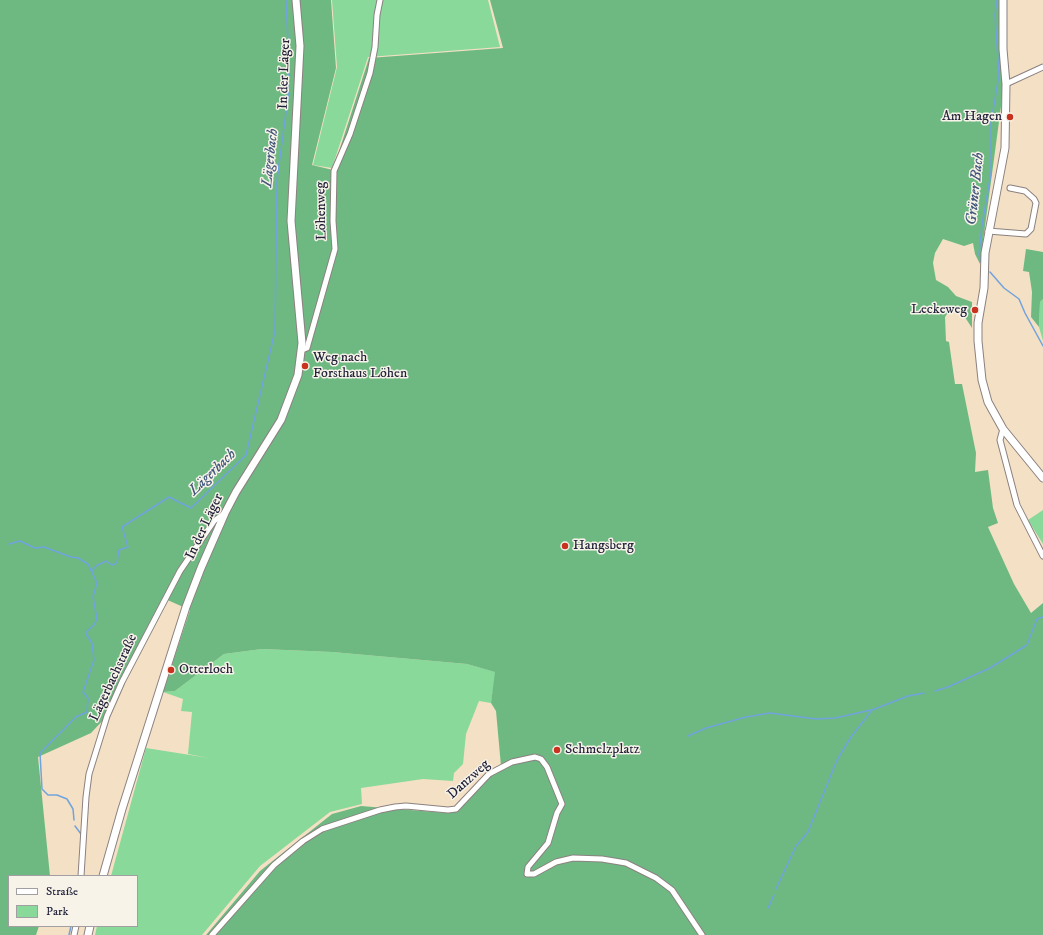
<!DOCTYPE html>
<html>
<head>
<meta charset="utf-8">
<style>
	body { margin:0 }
	#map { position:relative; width:1043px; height:935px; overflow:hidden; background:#f4e0c4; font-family:"IM FELL DW Pica",serif }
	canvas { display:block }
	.legend { position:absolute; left:8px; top:875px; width:130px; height:52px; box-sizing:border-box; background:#f7f3e8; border:1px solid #a29fa3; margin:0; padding:5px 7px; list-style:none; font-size:12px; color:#22223b }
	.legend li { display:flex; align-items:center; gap:8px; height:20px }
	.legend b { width:20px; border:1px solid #a29fa3 }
</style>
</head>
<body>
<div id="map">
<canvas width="1043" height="935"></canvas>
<ul class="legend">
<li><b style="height:5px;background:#fff"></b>Straße</li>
<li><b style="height:11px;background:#88d99a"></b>Park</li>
</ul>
</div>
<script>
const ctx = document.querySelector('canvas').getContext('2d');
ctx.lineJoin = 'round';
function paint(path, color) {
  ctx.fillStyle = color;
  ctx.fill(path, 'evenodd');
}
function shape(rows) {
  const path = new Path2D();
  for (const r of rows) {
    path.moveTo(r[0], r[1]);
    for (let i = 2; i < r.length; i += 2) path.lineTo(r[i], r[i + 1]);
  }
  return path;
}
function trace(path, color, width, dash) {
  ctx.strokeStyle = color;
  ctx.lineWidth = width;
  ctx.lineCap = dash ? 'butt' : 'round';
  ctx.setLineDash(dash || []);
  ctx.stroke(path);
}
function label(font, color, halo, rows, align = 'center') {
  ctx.font = font + ' "IM FELL DW Pica",serif';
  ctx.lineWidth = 3;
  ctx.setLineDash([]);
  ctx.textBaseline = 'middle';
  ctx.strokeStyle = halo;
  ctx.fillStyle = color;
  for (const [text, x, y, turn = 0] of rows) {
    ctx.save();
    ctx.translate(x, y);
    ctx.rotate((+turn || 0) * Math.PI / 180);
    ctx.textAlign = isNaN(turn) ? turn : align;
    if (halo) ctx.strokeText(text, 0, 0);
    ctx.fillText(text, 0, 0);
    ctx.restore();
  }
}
const green = shape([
	[332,0,488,0,500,47,368,57,332,168,313,165,337,67],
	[1043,299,1043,341,1039,327,1040,302],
	[1043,510,1043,544,1028,520],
	[262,649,332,652,467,664,496,672,491,703,479,701,466,734,463,764,454,773,453,781,423,779,361,788,362,804,330,812,260,866,202,935,95,935,97,926,137,926,137,876,111,876,146,748,209,758,188,754,192,712,181,711,183,699,163,692,175,691,224,654]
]);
const forest = shape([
	[0,0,331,0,336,68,312,165,333,170,369,58,503,48,490,0,1002,0,1004,84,980,264,975,254,973,243,964,246,943,239,935,253,933,263,936,280,948,287,956,296,972,302,972,328,959,308,951,308,945,317,946,341,949,342,955,384,962,384,976,453,975,472,988,470,993,508,998,523,988,527,1014,584,1031,613,1043,603,1043,935,206,935,260,871,332,814,361,806,447,813,460,809,488,775,501,766,496,711,491,703,495,672,467,664,332,652,262,649,224,654,175,691,163,692,190,610,163,598,107,716,91,733,38,757,50,876,9,876,9,926,39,926,36,935,0,935],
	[1026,249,1043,252,1043,299,1040,302,1039,327,1031,317,1032,292,1029,272,1023,271]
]);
const stream = shape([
	[286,0,288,42],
	[981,262,979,254,982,225,991,173,991,123,999,75,995,15,997,0],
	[990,272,1004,288,1019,299,1025,313,1043,346],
	[9,544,20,541,35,548,44,547,71,557,78,558,88,564,97,583,93,597,97,619,94,625,86,632,86,634,92,643,94,660,83,692,88,698,87,712,76,717,40,753,42,789,48,795,57,795,67,799,73,809,74,820],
	[92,571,96,566,106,561,112,565,115,564,117,562,119,550,128,547,122,527,169,497,191,508,246,455,275,331,277,180,289,90,288,49],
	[935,691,948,687,990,668,1027,645,1037,619,1043,617],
	[688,736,706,728,746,717,770,713,816,719,835,718,871,710],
	[75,826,81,834],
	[776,889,796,846,808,832,837,760,851,737,872,710,908,696,924,693],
	[768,908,774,895],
	[69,935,71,926]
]);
const minor = shape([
	[1006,84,1043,67],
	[988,231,1026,234,1031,229,1036,203,1034,199,1025,191,1010,188],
	[302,350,307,348,335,249,333,221,334,171,350,134,370,73,375,47,377,15,380,0],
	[1003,429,1000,440,1017,505,1043,556],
	[81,876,86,797,89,774,107,716,122,682,180,571,214,521,225,513],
	[74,935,76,926],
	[212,935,274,865,303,841,322,829,380,810,395,807,406,806,448,810,456,809,489,774,512,762,535,757,541,759,547,767,562,804,557,813,548,843,528,867,527,874,534,874,556,862,573,858,602,859,626,863,656,878,672,890,702,935]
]);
const secondary = shape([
	[1003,0,1003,49,1006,84,1005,148,985,253,984,288,978,323,978,341,982,380,988,402,1003,429,1043,478],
	[103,876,122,809,186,607,201,568,225,513,236,492,281,420,298,375,302,343,291,221,300,46,296,0],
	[88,935,90,926]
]);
const markers = [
	[1010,117,4,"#c8321e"],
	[975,310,4,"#c8321e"],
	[305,366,4,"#c8321e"],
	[565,546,4,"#c8321e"],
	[171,670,4,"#c8321e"],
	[557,750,4,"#c8321e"]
];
const streetNames = [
	["In der Läger",285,74,-88],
	["Löhenweg",322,211,-91],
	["In der Läger",205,527,-65],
	["Lägerbachstraße",114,678,-65],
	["Danzweg",469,780,-42]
];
const poiNames = [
	["Am Hagen",1002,117,"right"],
	["Leckeweg",967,310,"right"],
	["Weg nach",313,358],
	["Forsthaus Löhen",313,374],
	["Hangsberg",573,546],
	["Otterloch",179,670],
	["Schmelzplatz",565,750]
];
const waterNames = [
	["Lägerbach",271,158,-84],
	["Grüner Bach",976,189,-84],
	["Lägerbach",213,473,-44]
];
paint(green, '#88d99a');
paint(forest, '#6eb982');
trace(stream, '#71a3dc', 1.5);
trace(minor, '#8b8180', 7);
trace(secondary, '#8b8180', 9);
trace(minor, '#fff', 5);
trace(secondary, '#fff', 7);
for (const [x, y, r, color] of markers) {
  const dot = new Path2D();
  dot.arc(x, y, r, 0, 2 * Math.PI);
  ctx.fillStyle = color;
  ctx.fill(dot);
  trace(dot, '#f7f3e8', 1.5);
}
label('14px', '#22223b', '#f7f3e8', streetNames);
label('14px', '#22223b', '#f7f3e8', poiNames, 'left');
label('italic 15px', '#42567b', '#f7f3e8', waterNames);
</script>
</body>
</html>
